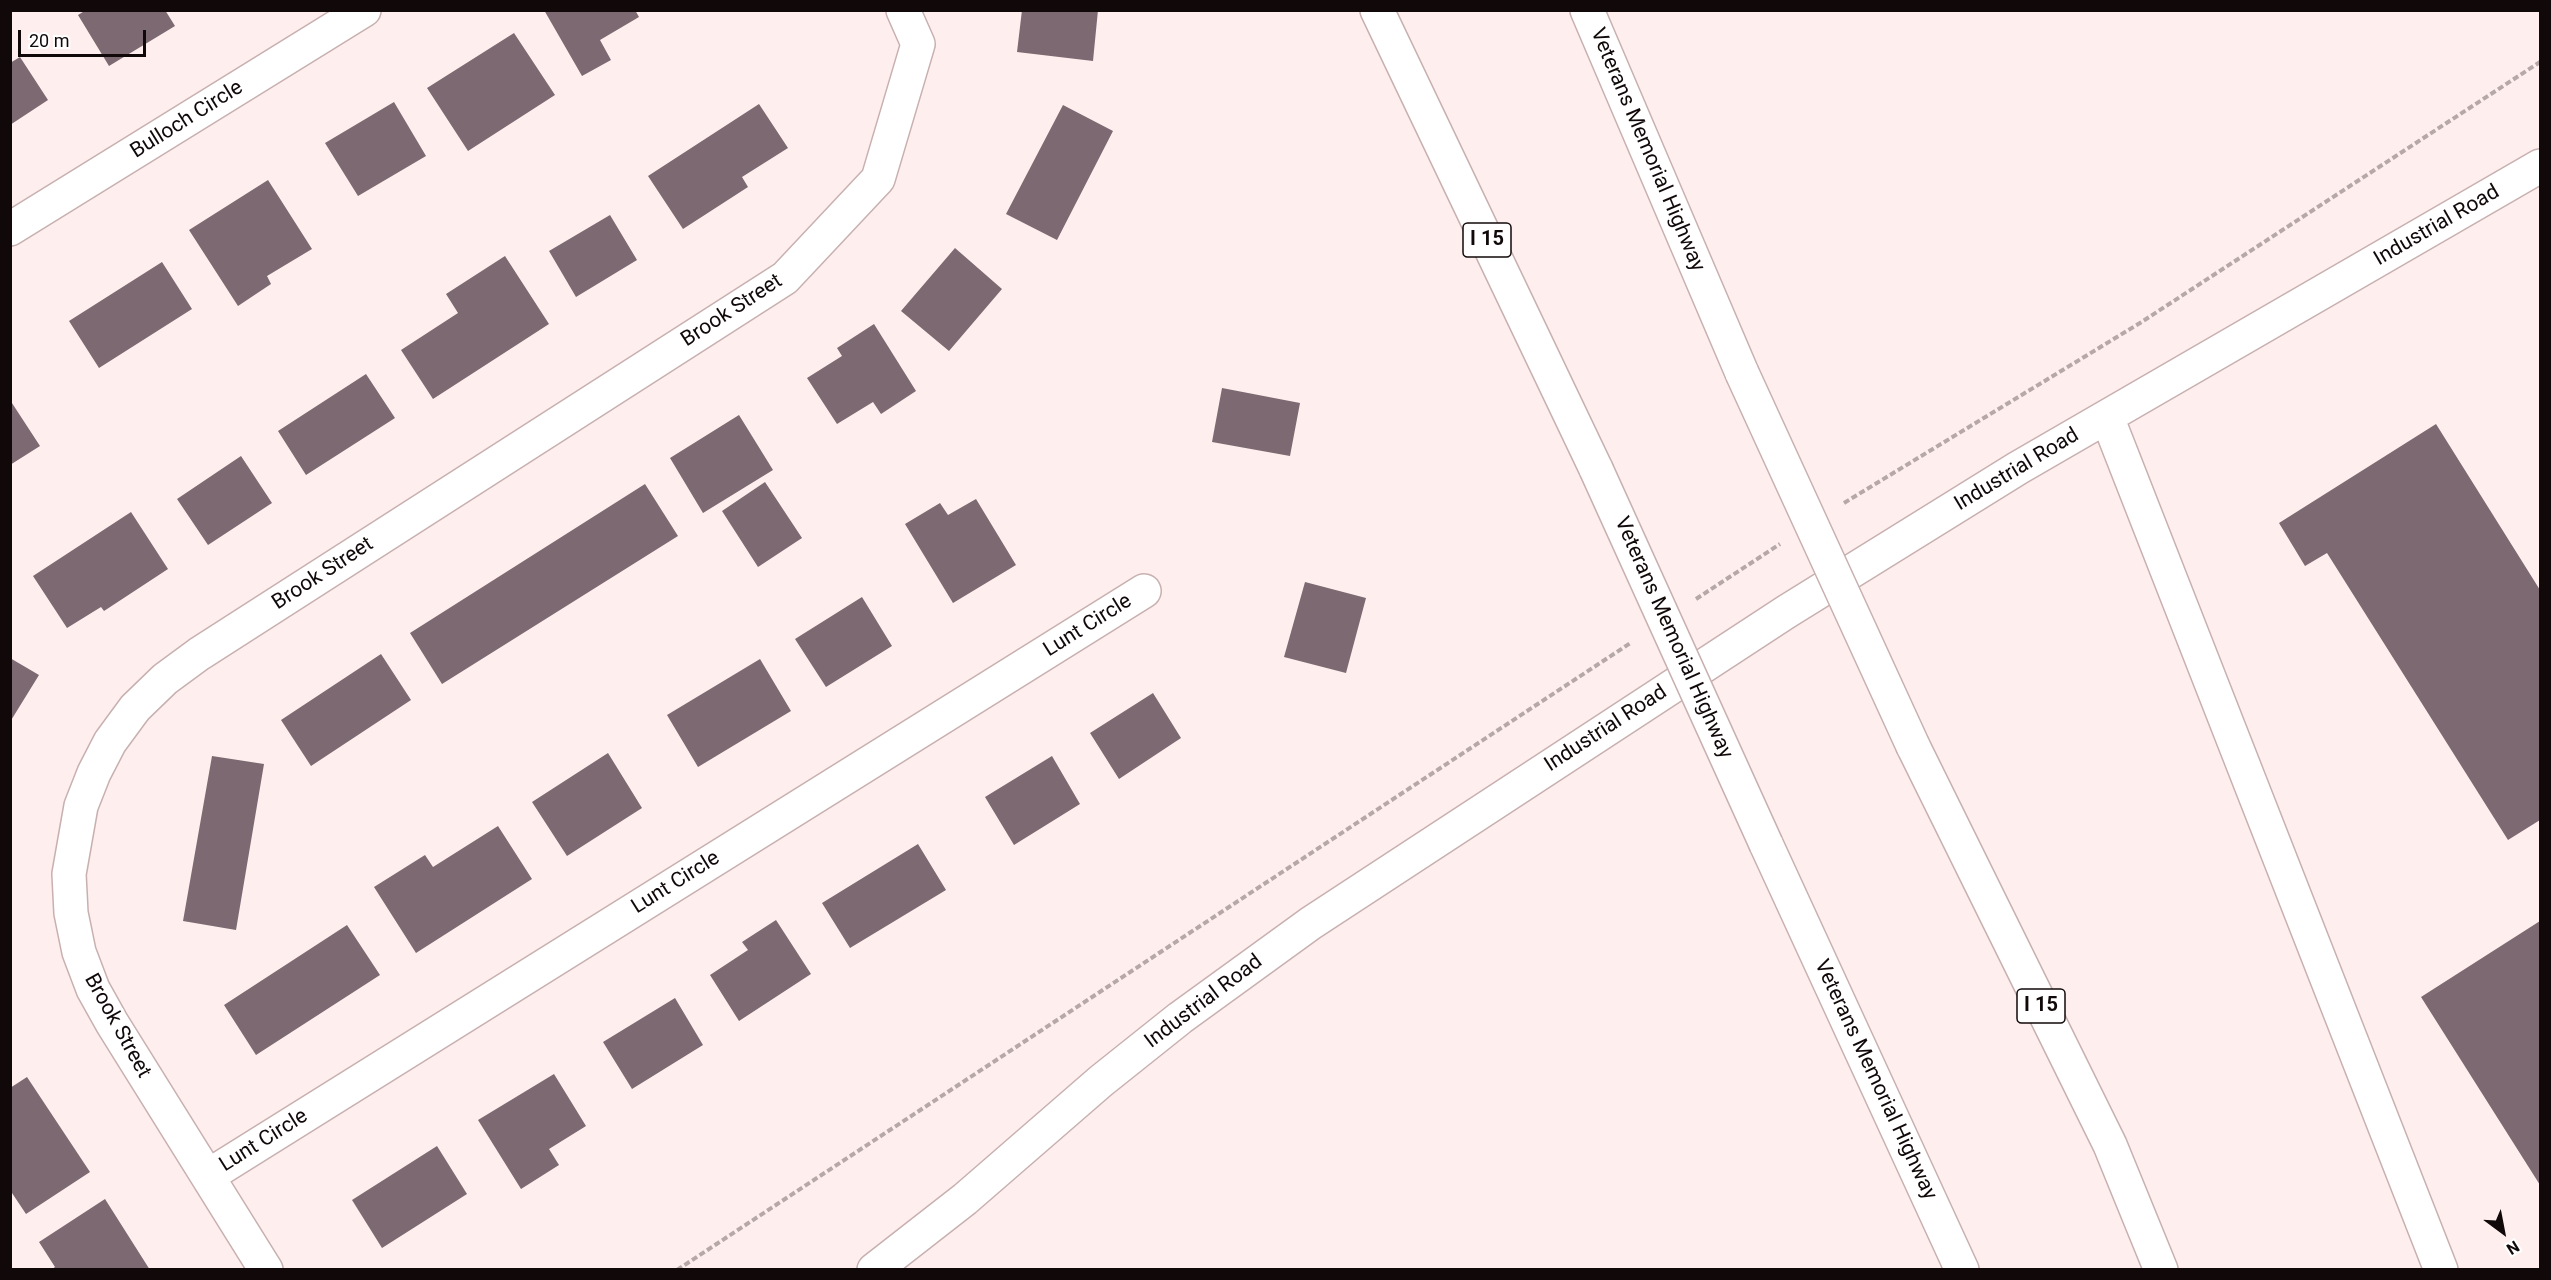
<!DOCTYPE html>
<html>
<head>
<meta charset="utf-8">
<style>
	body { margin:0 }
	#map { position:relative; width:2551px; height:1280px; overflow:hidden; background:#feeeee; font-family:Roboto,sans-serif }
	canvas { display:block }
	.frame { position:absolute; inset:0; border:12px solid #110909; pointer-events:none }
	.north { position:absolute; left:2473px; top:1202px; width:60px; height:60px; -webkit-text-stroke:4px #fff; paint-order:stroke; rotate:148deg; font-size:16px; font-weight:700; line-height:24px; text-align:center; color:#110909 }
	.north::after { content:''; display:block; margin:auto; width:21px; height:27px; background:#110909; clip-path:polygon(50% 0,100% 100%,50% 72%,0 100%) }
	.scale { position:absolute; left:18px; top:30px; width:128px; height:27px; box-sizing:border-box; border:3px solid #110909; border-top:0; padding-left:8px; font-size:18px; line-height:21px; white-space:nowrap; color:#110909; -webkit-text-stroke:4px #fff; paint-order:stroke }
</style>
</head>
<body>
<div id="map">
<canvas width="2551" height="1280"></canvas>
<div class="frame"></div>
<div class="north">N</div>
<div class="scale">20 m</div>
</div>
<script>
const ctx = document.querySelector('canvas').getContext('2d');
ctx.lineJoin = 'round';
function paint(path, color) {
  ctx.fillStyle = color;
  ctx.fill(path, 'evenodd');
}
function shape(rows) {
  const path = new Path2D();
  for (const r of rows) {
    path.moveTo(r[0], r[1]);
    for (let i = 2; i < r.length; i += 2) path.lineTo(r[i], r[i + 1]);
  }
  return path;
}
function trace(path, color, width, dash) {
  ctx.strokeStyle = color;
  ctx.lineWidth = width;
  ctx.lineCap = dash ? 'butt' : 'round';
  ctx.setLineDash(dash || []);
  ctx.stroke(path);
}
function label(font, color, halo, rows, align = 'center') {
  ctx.font = font + ' Roboto,sans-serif';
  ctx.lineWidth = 6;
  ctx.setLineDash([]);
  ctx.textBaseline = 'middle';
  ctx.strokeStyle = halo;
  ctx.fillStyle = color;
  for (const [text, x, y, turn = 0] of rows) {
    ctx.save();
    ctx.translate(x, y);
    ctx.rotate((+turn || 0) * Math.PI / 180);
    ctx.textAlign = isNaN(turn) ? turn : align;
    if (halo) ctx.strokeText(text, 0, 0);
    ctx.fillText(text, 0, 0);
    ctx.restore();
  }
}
const building = shape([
	[86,10,165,10,175,26,109,66,78,15],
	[544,10,635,10,639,17,600,40,611,60,582,76],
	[1022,10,1098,10,1093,61,1017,52],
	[514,33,555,95,468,151,427,88],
	[20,57,48,100,10,125,10,63],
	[394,102,426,156,358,196,325,143],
	[759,104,788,148,742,177,748,187,683,229,648,176],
	[1063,105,1113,131,1057,240,1006,214],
	[268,180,312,249,267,276,271,284,238,306,189,230],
	[610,215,637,260,576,297,549,251],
	[955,248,1002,289,949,351,901,311],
	[505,256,549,324,433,399,401,350,458,313,446,294],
	[162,262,192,309,99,368,69,321],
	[874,324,916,391,881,414,873,402,837,424,807,378,842,356,837,348],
	[366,374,395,418,306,475,278,431],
	[1222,388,1300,403,1290,456,1212,442],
	[10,400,40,446,10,465],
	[739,415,773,470,703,513,670,458],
	[2436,424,2540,590,2540,820,2508,840,2327,553,2305,566,2279,523],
	[241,456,272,503,208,545,177,499],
	[765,482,802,538,758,567,722,511],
	[645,484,678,536,442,684,410,633],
	[976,499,1016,565,953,603,905,524,940,503,948,515],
	[131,512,168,569,104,611,101,607,67,628,33,576],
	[1305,582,1366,598,1346,673,1284,657],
	[862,597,892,646,826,687,795,639],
	[381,654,411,700,311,766,281,720],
	[10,658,39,675,10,722],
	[760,659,791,711,698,767,667,715],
	[1153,693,1181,738,1119,779,1090,733],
	[608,753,642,808,567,856,532,802],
	[212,756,264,764,236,930,183,921],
	[1052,756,1080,804,1014,845,985,797],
	[498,826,532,879,416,953,374,887,425,855,433,867],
	[918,844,946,890,850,948,822,903],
	[776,920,811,974,739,1021,710,975,748,950,742,942],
	[2540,921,2540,1185,2421,997],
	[347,925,380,975,256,1055,224,1005],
	[675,998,703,1045,632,1089,603,1042],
	[554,1074,586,1126,549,1149,559,1165,521,1189,478,1120],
	[27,1077,90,1172,26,1214,12,1193,10,1194,10,1088],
	[437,1146,467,1194,382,1248,352,1200],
	[105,1199,150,1270,51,1270,55,1267,39,1242]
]);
const path = shape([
	[1844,503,2140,323,2540,62],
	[1696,599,1780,544],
	[677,1270,1632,642]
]);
const minor = shape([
	[10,229,364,10],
	[2107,417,2441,1270],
	[208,1176,1144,591],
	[266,1270,112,1023,93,989,79,952,71,913,69,874,81,806,94,773,110,742,135,708,165,679,199,654,785,278,878,179,918,44,903,10],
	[874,1270,965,1199,1101,1081,1180,1018,1311,923,1786,612,2018,468,2540,166]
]);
const highway = shape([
	[1377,10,1596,469],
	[1587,10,1742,373],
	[1913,746,2110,1145,2161,1270],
	[1766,844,1962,1270]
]);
const highwayBridge = shape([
	[1742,373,1913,746],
	[1596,469,1766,844]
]);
const shields = [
	[1487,240,48],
	[2041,1006,48]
];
const shieldNames = [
	["I 15",1487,240],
	["I 15",2041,1006]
];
const streetNames = [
	["Bulloch Circle",187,120,-32],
	["Veterans Memorial Highway",1647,150,67],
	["Industrial Road",2437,226,-30],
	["Brook Street",732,311,-33],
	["Industrial Road",2017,470,-31],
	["Brook Street",323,574,-33],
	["Lunt Circle",1088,626,-32],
	["Veterans Memorial Highway",1673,638,66],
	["Industrial Road",1606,729,-33],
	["Lunt Circle",676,883,-32],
	["Industrial Road",1204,1002,-37],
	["Brook Street",117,1026,61],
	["Veterans Memorial Highway",1875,1080,65],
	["Lunt Circle",264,1141,-32]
];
paint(building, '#7c6972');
trace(minor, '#c8b0b0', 36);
trace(highway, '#c8b0b0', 36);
trace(path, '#b6a8a8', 4, [6, 3]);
trace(minor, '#fff', 33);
trace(highway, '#fff', 33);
trace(highwayBridge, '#c8b0b0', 36, []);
trace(highwayBridge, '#fff', 33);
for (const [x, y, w] of shields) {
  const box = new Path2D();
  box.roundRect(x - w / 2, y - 17, w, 34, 4.5);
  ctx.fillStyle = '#fff';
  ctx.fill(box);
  trace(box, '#110909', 1.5);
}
label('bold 20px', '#110909', null, shieldNames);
label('21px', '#110909', '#fff', streetNames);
</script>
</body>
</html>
